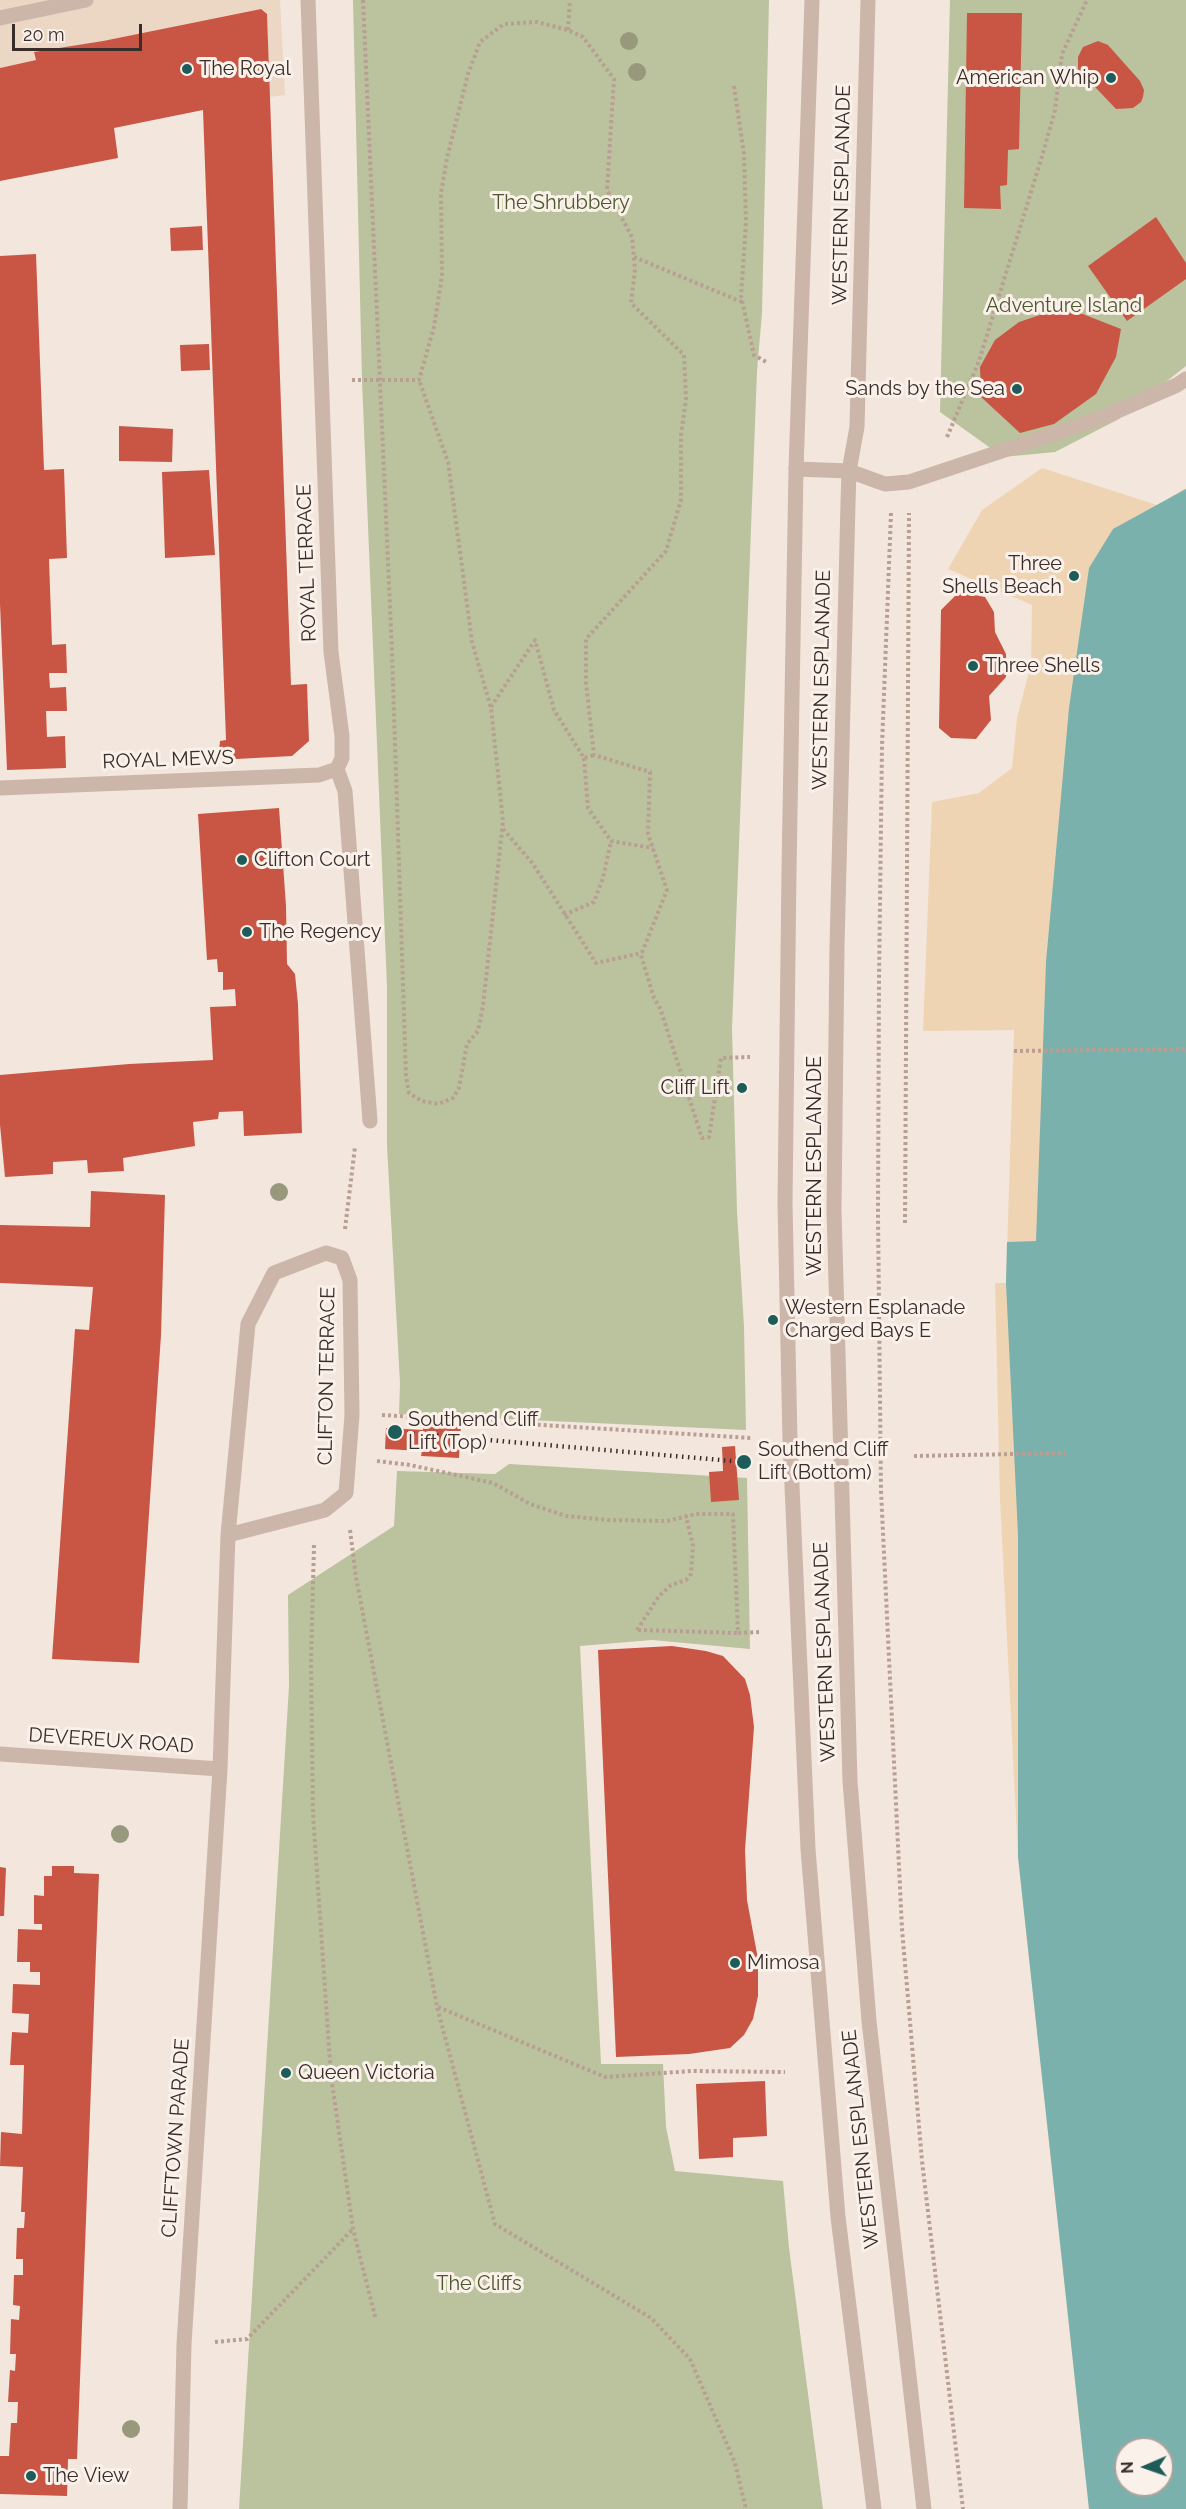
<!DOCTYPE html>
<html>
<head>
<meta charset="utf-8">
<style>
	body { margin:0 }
	#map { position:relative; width:1186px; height:2509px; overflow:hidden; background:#f3e6dd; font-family:Raleway,sans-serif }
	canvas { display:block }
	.north { position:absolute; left:1114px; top:2437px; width:60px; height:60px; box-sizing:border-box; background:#faf1ea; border:2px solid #ada29d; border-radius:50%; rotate:268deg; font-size:16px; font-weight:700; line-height:24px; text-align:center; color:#392c29 }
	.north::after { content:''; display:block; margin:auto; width:21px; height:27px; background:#1d5c59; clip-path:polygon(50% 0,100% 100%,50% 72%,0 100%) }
	.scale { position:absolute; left:12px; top:24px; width:130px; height:27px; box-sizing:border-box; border:3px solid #392c29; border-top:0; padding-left:8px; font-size:18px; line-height:21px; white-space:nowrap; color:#392c29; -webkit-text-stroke:4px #faf1ea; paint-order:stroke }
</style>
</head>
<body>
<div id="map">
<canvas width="1186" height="2509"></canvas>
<div class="north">N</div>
<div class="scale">20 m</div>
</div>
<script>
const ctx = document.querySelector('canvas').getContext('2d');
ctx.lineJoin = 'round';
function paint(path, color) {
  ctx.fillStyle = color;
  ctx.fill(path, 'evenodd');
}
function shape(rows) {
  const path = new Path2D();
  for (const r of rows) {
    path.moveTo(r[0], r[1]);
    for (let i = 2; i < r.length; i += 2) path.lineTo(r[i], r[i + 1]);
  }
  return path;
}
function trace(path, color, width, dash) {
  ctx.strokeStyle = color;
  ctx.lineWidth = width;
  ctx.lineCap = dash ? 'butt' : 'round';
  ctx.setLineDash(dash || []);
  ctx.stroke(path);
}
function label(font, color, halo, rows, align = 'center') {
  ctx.font = font + ' Raleway,sans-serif';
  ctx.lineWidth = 6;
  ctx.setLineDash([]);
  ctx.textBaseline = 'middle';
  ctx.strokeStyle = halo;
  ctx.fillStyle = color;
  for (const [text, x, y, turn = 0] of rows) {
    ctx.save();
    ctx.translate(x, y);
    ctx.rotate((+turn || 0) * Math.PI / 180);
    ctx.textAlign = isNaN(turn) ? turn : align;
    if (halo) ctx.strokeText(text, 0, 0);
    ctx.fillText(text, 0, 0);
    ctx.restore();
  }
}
const green = shape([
	[353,0,769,0,762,313,757,371,732,1029,737,1211,744,1327,746,1430,399,1414,400,1383,387,1146,387,987,362,380],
	[950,0,1186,0,1186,366,1119,419,1055,452,1003,457,940,412],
	[509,1464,747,1478,750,1649,652,1640,580,1646,601,2064,663,2064,666,2127,675,2171,783,2181,789,2248,823,2509,239,2509,289,1686,288,1595,394,1526,397,1471,495,1474]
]);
const sand = shape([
	[1042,468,1157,505,1186,488,1186,2509,1089,2509,1018,1857,1000,1499,995,1283,1006,1283,1014,1030,923,1031,932,802,979,793,1012,768,1017,718,1031,664,1032,605,948,569,982,510],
	[1126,2449,1162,2449,1162,2485,1126,2485]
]);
const plaza = shape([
	[0,0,280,0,285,95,269,97,267,14,260,9,103,41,34,53,36,60,0,68]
]);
const water = shape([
	[1186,489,1186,2509,1089,2509,1018,1857,1018,1535,1006,1283,1007,1242,1036,1241,1046,962,1069,708,1089,568,1113,529],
	[1126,2449,1162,2449,1162,2485,1126,2485]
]);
const building = shape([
	[261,9,267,14,291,685,307,684,309,741,292,756,218,760,220,741,226,740,203,110,114,128,118,158,0,181,0,68,36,60,34,52,103,41],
	[967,13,1022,13,1019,149,1008,150,1007,185,1000,186,1001,209,964,208],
	[1098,41,1108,45,1140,81,1144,90,1143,97,1141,102,1133,108,1116,109,1078,69,1078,57,1083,47],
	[1156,217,1186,263,1186,279,1127,321,1088,266],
	[202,226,203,250,171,251,170,228],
	[36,254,44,470,64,469,67,558,49,559,52,645,66,644,67,673,49,673,50,688,66,687,67,711,46,711,47,737,65,736,66,768,7,770,0,604,0,256],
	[1075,311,1121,329,1116,357,1096,394,1054,424,1020,433,981,397,980,367,995,340,1019,322,1049,312],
	[209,344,210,370,181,371,180,345],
	[119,426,173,429,172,462,119,461],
	[209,470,215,555,165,558,162,472],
	[959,592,985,597,994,612,995,632,1006,654,1006,677,989,696,991,720,976,739,951,738,939,728,941,610],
	[279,808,286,906,287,964,295,974,298,1004,302,1133,244,1136,243,1111,219,1112,218,1119,193,1122,195,1146,123,1158,124,1171,88,1173,87,1160,53,1162,53,1174,5,1177,0,1125,0,1075,129,1064,213,1060,210,1007,236,1006,235,989,223,990,223,972,218,972,217,959,207,960,198,814],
	[91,1191,165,1195,161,1335,139,1663,52,1659,75,1329,89,1330,93,1287,0,1283,0,1225,90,1227],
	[423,1423,461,1425,459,1458,421,1456,422,1451,385,1449,386,1428,423,1430],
	[735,1446,739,1500,711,1502,709,1472,723,1471,722,1447],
	[672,1646,706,1651,723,1656,745,1679,750,1695,754,1727,745,1850,747,1900,758,1959,758,1996,753,2019,744,2035,730,2048,689,2054,616,2057,598,1650],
	[52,1866,74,1866,74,1873,99,1874,77,2459,68,2459,67,2496,0,2494,0,2456,9,2456,11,2423,17,2423,18,2402,8,2402,10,2370,15,2371,16,2354,10,2354,11,2319,19,2320,20,2306,13,2305,14,2275,23,2275,23,2259,16,2259,17,2228,24,2228,25,2212,21,2212,23,2167,0,2166,1,2132,22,2134,24,2065,10,2065,12,2032,28,2033,29,2014,12,2013,13,1984,40,1985,40,1972,30,1972,30,1962,17,1962,18,1929,42,1930,42,1924,34,1924,34,1895,44,1896,44,1876,52,1876],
	[0,1867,6,1868,4,1916,0,1916],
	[765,2081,767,2136,733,2138,733,2157,699,2159,696,2084]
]);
const path = shape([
	[363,0,392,652,406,1076,409,1093,422,1101,438,1104,453,1098,459,1088,467,1044,478,1031,483,1006,503,821,491,708,472,642,448,462,419,380],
	[568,30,570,0],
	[734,86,744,154,746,223,741,296,754,355,768,363],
	[634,257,742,302],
	[352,380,419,380,434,327,442,276,441,193,447,158,468,74,480,42,504,24,537,22,568,30,583,37,614,79,607,190,632,237,635,270,631,303,684,355,686,399,681,435,681,500,666,551,586,639,586,683,594,755,650,772,648,834,667,890,641,955,654,998,660,1008,702,1138,709,1137,721,1058,750,1057],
	[947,437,979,361,1043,153,1055,110,1062,54,1087,0],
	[891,513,882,746,879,981,878,1216,881,1491,902,1929,922,2161,963,2509],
	[491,707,535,640,554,710,584,758,594,755],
	[584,758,588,808,611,841,653,848],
	[503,829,533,864,596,963,642,953],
	[564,915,594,902,603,878,611,841],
	[1014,1051,1186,1049],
	[905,1223,909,513],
	[345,1229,355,1147],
	[382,1415,751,1438],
	[914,1456,1065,1453],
	[377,1461,410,1465,493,1483,530,1504,566,1516,608,1520,667,1521,696,1514,733,1514,738,1633,759,1632],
	[350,1530,356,1577,437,2007,495,2224,651,2318,690,2359,735,2463,746,2509],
	[314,1545,311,1662,313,1814,331,2076,353,2229,376,2320],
	[637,1630,659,1596,671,1585,686,1580,691,1574,693,1546,686,1516],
	[638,1630,738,1633],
	[438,2007,605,2077,692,2071,785,2072],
	[215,2342,247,2339,353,2229]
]);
const service = shape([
	[796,469,849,471,885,484,909,482,1101,418,1177,385,1186,379]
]);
const pedestrian = shape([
	[0,18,86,0]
]);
const minor = shape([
	[308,0,331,652,342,736,342,758,337,769,345,791,370,1121],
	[0,788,319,775,337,769],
	[0,1754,220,1769],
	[180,2509,184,2344,220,1769,228,1535,248,1324,274,1273,326,1253,342,1258,350,1280,352,1415,346,1493,325,1510,228,1535]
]);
const tertiary = shape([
	[812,0,796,469,789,871,785,1203,790,1441,808,1849,838,2217,874,2509],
	[868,0,857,427,849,471,848,503,837,947,834,1210,850,1781,869,2021,924,2509]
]);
const rail = shape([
	[395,1432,744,1462]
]);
const trees = [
	[629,41],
	[637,72],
	[279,1192],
	[120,1834],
	[131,2429]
];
const markers = [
	[187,69,6,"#1d5c59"],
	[1111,78,6,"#1d5c59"],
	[1017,389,6,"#1d5c59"],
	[1074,576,6,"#1d5c59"],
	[973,666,6,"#1d5c59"],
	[242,860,6,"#1d5c59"],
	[247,932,6,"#1d5c59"],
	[742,1088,6,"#1d5c59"],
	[773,1320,6,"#1d5c59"],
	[395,1432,8,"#1d5c59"],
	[744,1462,8,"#1d5c59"],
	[735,1963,6,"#1d5c59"],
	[286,2073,6,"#1d5c59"],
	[31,2476,6,"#1d5c59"]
];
const poiNames = [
	["The Royal",199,69],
	["American Whip",1099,78,"right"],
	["Sands by the Sea",1005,389,"right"],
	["Three",1062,564,"right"],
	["Shells Beach",1062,587,"right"],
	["Three Shells",985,666],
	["Clifton Court",254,860],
	["The Regency",259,932],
	["Cliff Lift",730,1088,"right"],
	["Western Esplanade",785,1308],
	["Charged Bays E",785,1331],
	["Southend Cliff",408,1420],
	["Lift (Top)",408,1443],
	["Southend Cliff",758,1450],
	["Lift (Bottom)",758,1473],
	["Mimosa",747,1963],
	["Queen Victoria",298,2073],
	["The View",43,2476]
];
const streetNames = [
	["WESTERN ESPLANADE",842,195,-89],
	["ROYAL TERRACE",307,563,-92],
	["WESTERN ESPLANADE",822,680,-89],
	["ROYAL MEWS",168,760,-2],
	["WESTERN ESPLANADE",815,1166,-90],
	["CLIFTON TERRACE",327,1376,-89],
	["WESTERN ESPLANADE",825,1652,-92],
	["DEVEREUX ROAD",111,1741,4],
	["CLIFFTOWN PARADE",176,2138,-86],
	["WESTERN ESPLANADE",861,2139,-96]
];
const parkNames = [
	["The Shrubbery",561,203],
	["Adventure Island",1064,306],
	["The Cliffs",479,2284]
];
paint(green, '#bac39d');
paint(sand, '#efd4b3');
paint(plaza, '#ecd6c4');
paint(water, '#7bb1ad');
paint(building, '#c95645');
trace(path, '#b89f93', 4, [3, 3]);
trace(service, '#ccb5a9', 15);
trace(pedestrian, '#ccb5a9', 15);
trace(minor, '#ccb5a9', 15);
trace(tertiary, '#ccb5a9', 15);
trace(rail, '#392c29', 4.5, [1.5, 4.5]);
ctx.fillStyle = '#98987c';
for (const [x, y] of trees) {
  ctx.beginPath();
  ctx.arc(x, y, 9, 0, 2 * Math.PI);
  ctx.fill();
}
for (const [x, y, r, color] of markers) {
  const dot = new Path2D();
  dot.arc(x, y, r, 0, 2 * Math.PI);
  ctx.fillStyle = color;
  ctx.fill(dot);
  trace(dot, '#faf1ea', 2);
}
label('20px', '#392c29', '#faf1ea', poiNames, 'left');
label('20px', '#392c29', '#faf1ea', streetNames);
label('20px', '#4d582c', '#faf1ea', parkNames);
</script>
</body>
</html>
